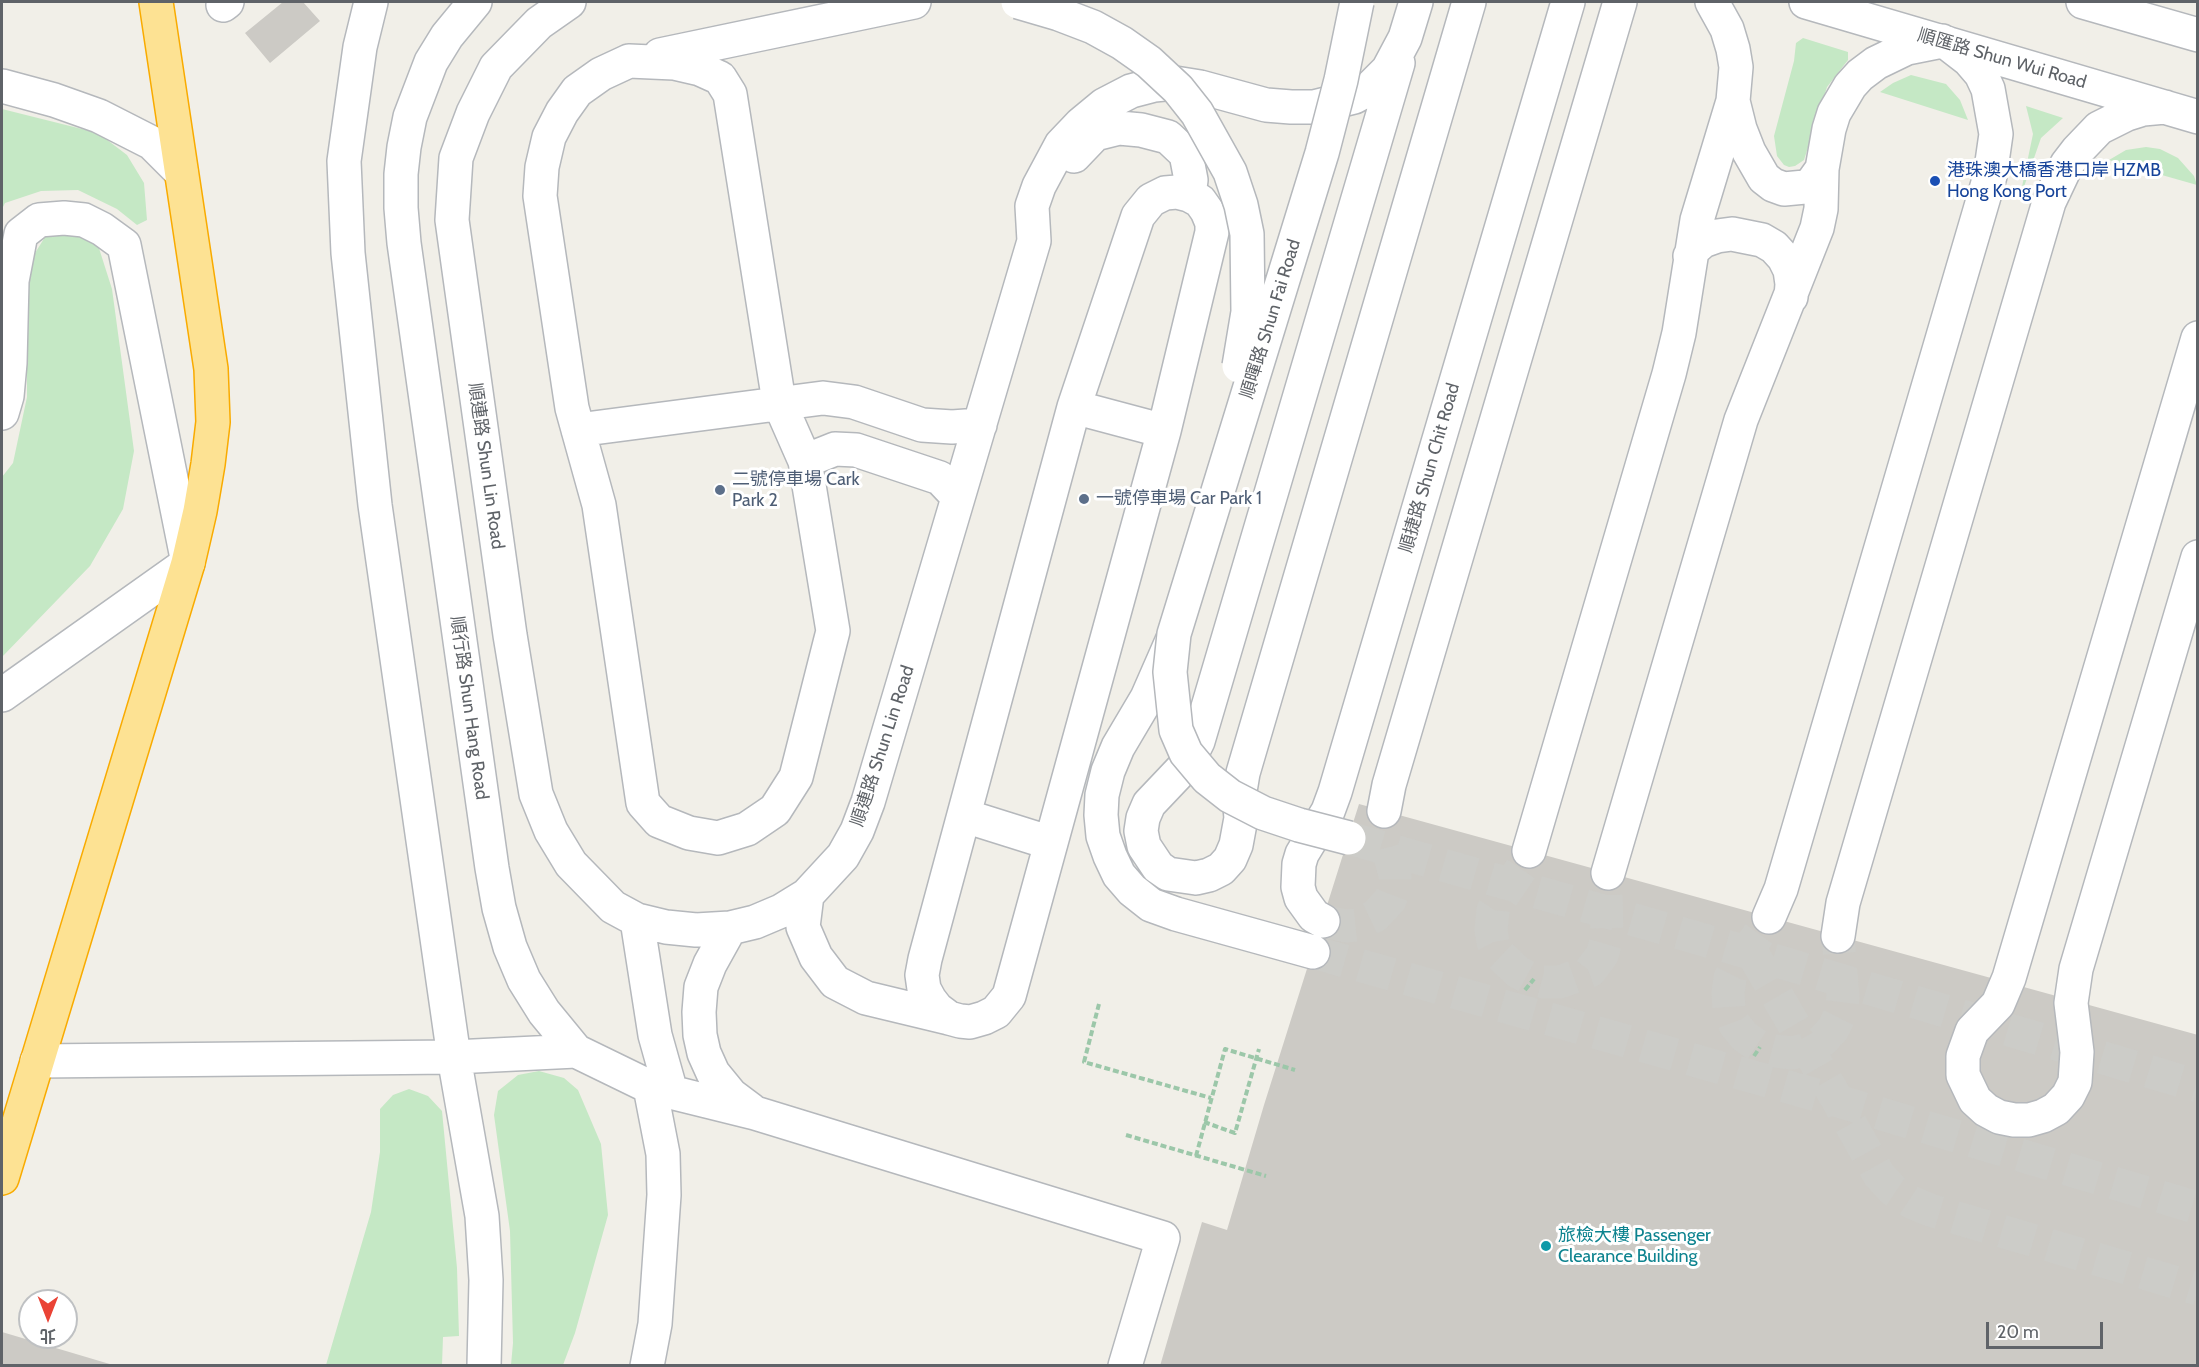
<!DOCTYPE html>
<html>
<head>
<meta charset="utf-8">
<style>
	body { margin:0 }
	#map { position:relative; width:2199px; height:1367px; overflow:hidden; background:#f1efe8; font-family:Cabin,"Noto Sans TC",sans-serif }
	canvas { display:block }
	.frame { position:absolute; inset:0; border:3px solid #5f6368; pointer-events:none }
	.north { position:absolute; left:18px; top:1289px; width:60px; height:60px; box-sizing:border-box; background:#fff; border:2px solid #bfc1c3; border-radius:50%; rotate:180deg; font-size:16px; font-weight:700; line-height:24px; text-align:center; color:#5f6368 }
	.north::after { content:''; display:block; margin:auto; width:21px; height:27px; background:#ea4335; clip-path:polygon(50% 0,100% 100%,50% 72%,0 100%) }
	.scale { position:absolute; left:1986px; top:1322px; width:117px; height:27px; box-sizing:border-box; border:3px solid #5f6368; border-top:0; padding-left:8px; font-size:18px; line-height:21px; white-space:nowrap; color:#5f6368; -webkit-text-stroke:4px #fff; paint-order:stroke }
</style>
</head>
<body>
<div id="map">
<canvas width="2199" height="1367"></canvas>
<div class="frame"></div>
<div class="north">北</div>
<div class="scale">20 m</div>
</div>
<script>
const ctx = document.querySelector('canvas').getContext('2d');
ctx.lineJoin = 'round';
function paint(path, color) {
  ctx.fillStyle = color;
  ctx.fill(path, 'evenodd');
}
function shape(rows) {
  const path = new Path2D();
  for (const r of rows) {
    path.moveTo(r[0], r[1]);
    for (let i = 2; i < r.length; i += 2) path.lineTo(r[i], r[i + 1]);
  }
  return path;
}
function trace(path, color, width, dash) {
  ctx.strokeStyle = color;
  ctx.lineWidth = width;
  ctx.lineCap = dash ? 'butt' : 'round';
  ctx.setLineDash(dash || []);
  ctx.stroke(path);
}
function label(font, color, halo, rows, align = 'center') {
  ctx.font = font + ' Cabin,"Noto Sans TC",sans-serif';
  ctx.lineWidth = 6;
  ctx.setLineDash([]);
  ctx.textBaseline = 'middle';
  ctx.strokeStyle = halo;
  ctx.fillStyle = color;
  for (const [text, x, y, turn = 0] of rows) {
    ctx.save();
    ctx.translate(x, y);
    ctx.rotate((+turn || 0) * Math.PI / 180);
    ctx.textAlign = isNaN(turn) ? turn : align;
    if (halo) ctx.strokeText(text, 0, 0);
    ctx.fillText(text, 0, 0);
    ctx.restore();
  }
}
const green = shape([
	[1803,38,1848,52,1848,60,1827,87,1804,160,1795,166,1789,167,1784,165,1777,156,1774,136,1794,61,1796,43],
	[1911,75,1946,84,1960,100,1968,120,1880,92,1893,83],
	[2026,106,2063,118,2041,138,2019,201,2033,134],
	[2,109,98,133,127,155,144,183,147,220,137,225,117,209,78,190,41,191,5,203,2,209],
	[2146,147,2160,149,2178,158,2194,176,2197,185,2109,160,2126,150],
	[77,232,97,242,112,289,134,451,123,509,90,566,2,657,2,477,13,463,27,397,27,266,45,237],
	[539,1071,564,1078,578,1090,601,1144,608,1215,575,1333,563,1365,511,1365,513,1343,510,1231,494,1115,498,1091,518,1075],
	[409,1089,428,1096,442,1111,457,1268,459,1336,443,1337,442,1365,326,1365,371,1212,380,1152,380,1109,393,1095]
]);
const building = shape([
	[283,2,303,2,320,21,270,63,245,33],
	[1359,804,2198,1035,2198,1366,1160,1366,1202,1222,1227,1230,1264,1105],
	[2,1332,113,1365,113,1366,2,1366]
]);
const minorTunnel = shape([
	[1349,838,1753,954,2198,1086],
	[1521,869,1493,910,1491,930,1493,942,1500,955,1518,972,1529,978,1544,982,1560,982,1590,971,1602,955,1607,938,1606,892],
	[1323,921,1346,926,1356,925,1375,916,1390,900,1395,887,1395,875,1384,834],
	[1759,934,1736,966,1730,978,1728,993,1729,1009,1735,1025,1745,1037,1760,1047,1775,1051,1792,1053,1808,1049,1822,1041,1833,1029,1841,1013,1843,997,1838,936],
	[1313,952,1838,1101,2198,1208],
	[1753,954,1838,1101,1879,1175,1893,1190,1911,1202,1930,1210,2198,1289]
]);
const path = shape([
	[1525,990,1534,979],
	[1099,1004,1084,1062,1211,1098],
	[1754,1056,1760,1047],
	[1204,1122,1235,1133,1259,1049],
	[1126,1135,1266,1176]
]);
const minor = shape([
	[371,2,360,47,344,161,348,253,375,505,454,1057,482,1216,486,1280,484,1366],
	[475,2,447,36,431,62,410,117,404,147,401,174,401,208,404,243,492,868,499,908,510,947,524,980,544,1012,576,1051,650,1087,663,1154,664,1195,655,1324,647,1366],
	[569,2,539,23,496,67,473,113,456,158,452,220,510,635,536,794,551,831,571,864,613,907,637,920,666,927,696,930,730,928,755,922,781,911,807,895,843,856,857,831,868,802,1034,241,1032,206,1039,186,1061,145,1081,124,1104,105,1131,91,1154,85,1175,83,1200,87,1266,105,1291,107,1314,107,1354,97,1369,89,1388,70,1405,38,1416,2],
	[1806,2,2198,117],
	[2083,2,2198,35],
	[223,5,227,2],
	[660,55,914,2],
	[629,61,674,63,700,69,720,78,730,94,779,402,805,461,833,631,796,777,775,810,747,829,718,838,689,833,659,821,643,803,599,505,572,408,540,196,542,167,549,137,562,112,577,91,601,74,629,61],
	[1398,63,1198,741,1186,765,1149,804,1143,818,1141,831,1144,846,1158,867,1168,874,1196,878,1209,875,1221,869,1230,859,1236,845,1241,818,1239,797,1243,773,1469,2],
	[2,86,54,100,99,116,152,143,181,172],
	[1733,101,1740,129,1749,152,1764,178,1773,185,1784,189,1805,187,1812,183,1822,169],
	[1074,156,1095,134,1119,128,1141,130,1168,137,1186,154,1191,180,1189,195],
	[1177,192,1189,195,1200,201,1207,211,1212,223,1212,232,1164,431,1009,996,996,1012,984,1018,970,1022,960,1021,949,1018,937,1009,930,1000,924,989,922,975,925,959,1074,407,1138,216,1151,200,1165,193,1177,192],
	[1690,256,1695,248,1703,241,1717,236,1732,234,1762,240,1774,247,1784,258,1790,270,1792,284,1791,297],
	[2198,338,2009,978,1998,1004,1972,1031,1963,1056,1963,1075,1975,1100,1986,1110,1999,1117,2014,1120,2029,1120,2043,1116,2056,1109,2068,1096,2075,1082,2077,1052,2071,1003,2076,969,2198,557],
	[1074,407,1164,431],
	[2,413,7,396,10,363,12,281,21,234,39,220,64,218,84,220,102,229,124,245,188,563,2,695],
	[578,430,823,398,854,402,922,425,952,427,980,425],
	[805,461,835,449,856,450,940,478,958,497],
	[1172,641,1147,698,1118,747,1108,771,1102,795,1101,815,1103,836,1110,856,1119,875,1132,890,1151,905,1176,914,1313,952],
	[1384,811,1389,785,1620,2],
	[965,816,1051,843],
	[1529,851,1669,374,1679,333,1697,220,1733,101,1736,67,1733,49,1727,29,1712,2],
	[1608,873,1741,420,1817,228,1821,209,1822,169,1829,129,1834,113,1850,86,1860,75,1876,63,1907,48,1942,41],
	[807,895,803,927,816,957,835,982,866,998,949,1018],
	[1769,917,1781,889,1990,176,1996,134,1988,89,1981,74,1969,60,1947,43],
	[637,920,655,1035,671,1092],
	[1323,921,1314,916,1301,898,1298,887,1299,864,1302,854,1328,811,1335,792,1568,2],
	[730,928,710,964,701,987,699,1012,700,1035,704,1053,713,1073,731,1095,751,1110],
	[1838,936,1843,903,2049,202,2067,164,2077,151,2099,128,2127,114,2143,109,2165,107],
	[37,1061,454,1057,576,1051],
	[650,1087,755,1113,1163,1238,1125,1366]
]);
const highway = shape([
	[2,1178,188,563,200,511,208,464,213,422,211,369,156,2]
]);
const pathBridge = shape([
	[1196,1156,1225,1049,1295,1070]
]);
const minorBridge = shape([
	[1018,2,1059,14,1093,27,1122,43,1149,62,1178,89,1197,113,1230,172,1241,205,1247,234,1248,312,1239,366],
	[1349,838,1299,825,1263,813,1230,796,1207,778,1186,753,1176,730,1170,672,1174,634,1322,153,1341,80,1357,2]
]);
const markers = [
	[1935,181,6,"#1a4fb4"],
	[720,490,6,"#5c6f8a"],
	[1084,499,6,"#5c6f8a"],
	[1546,1246,6,"#0f9aa8"]
];
const streetNames = [
	["順匯路 Shun Wui Road",2002,59,16],
	["順暉路 Shun Fai Road",1271,319,-73],
	["順連路 Shun Lin Road",486,466,82],
	["順捷路 Shun Chit Road",1430,468,-74],
	["順行路 Shun Hang Road",469,708,82],
	["順連路 Shun Lin Road",883,746,-72]
];
const transitNames = [
	["港珠澳大橋香港口岸 HZMB",1947,171],
	["Hong Kong Port",1947,192]
];
const serviceNames = [
	["二號停車場 Cark",732,480],
	["Park 2",732,501],
	["一號停車場 Car Park 1",1096,499]
];
const cultureNames = [
	["旅檢大樓 Passenger",1558,1236],
	["Clearance Building",1558,1257]
];
paint(green, '#c5e8c5');
paint(building, '#cccac5');
trace(minorTunnel, '#ccccc8', 33, [33, 16]);
trace(minor, '#b5b8bc', 36);
trace(highway, '#f9ab00', 36);
trace(path, '#9cc7a9', 4, [6, 3]);
trace(minor, '#fff', 33);
trace(highway, '#fde293', 33);
trace(minorBridge, '#b5b8bc', 36, []);
trace(pathBridge, '#9cc7a9', 4, [6, 3]);
trace(minorBridge, '#fff', 33);
for (const [x, y, r, color] of markers) {
  const dot = new Path2D();
  dot.arc(x, y, r, 0, 2 * Math.PI);
  ctx.fillStyle = color;
  ctx.fill(dot);
  trace(dot, '#fff', 2);
}
label('18px', '#5f6368', '#fff', streetNames);
label('18px', '#164399', '#fff', transitNames, 'left');
label('18px', '#4e5e75', '#fff', serviceNames, 'left');
label('18px', '#0d838f', '#fff', cultureNames, 'left');
</script>
</body>
</html>
